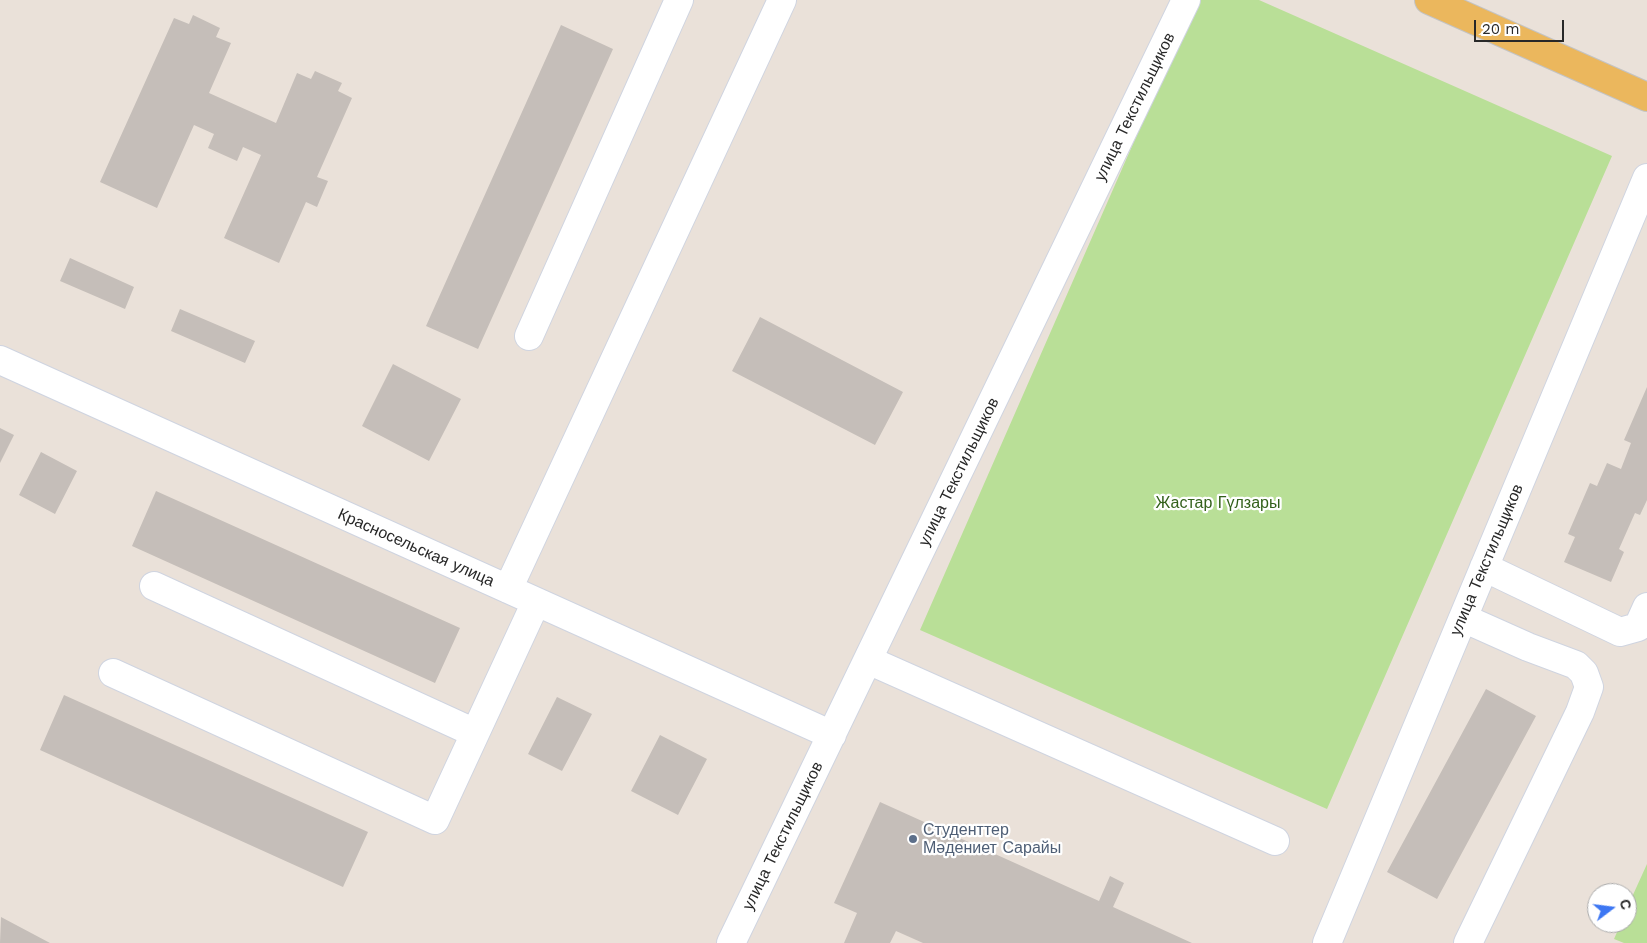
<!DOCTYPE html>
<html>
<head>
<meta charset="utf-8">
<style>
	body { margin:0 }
	#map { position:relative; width:1647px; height:943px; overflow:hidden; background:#eae1d9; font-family:"Work Sans",sans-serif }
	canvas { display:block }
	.north { position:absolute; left:1587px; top:883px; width:50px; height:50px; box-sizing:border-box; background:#fff; border:1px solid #a9a9a9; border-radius:50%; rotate:75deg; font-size:14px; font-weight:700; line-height:20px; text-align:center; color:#282828 }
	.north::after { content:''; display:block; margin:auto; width:18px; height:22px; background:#3d77f3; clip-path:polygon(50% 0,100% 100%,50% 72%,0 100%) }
	.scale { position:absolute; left:1474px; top:20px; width:90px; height:22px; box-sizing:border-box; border:2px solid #282828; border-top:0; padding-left:6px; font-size:15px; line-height:18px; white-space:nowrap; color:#282828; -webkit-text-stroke:4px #fff; paint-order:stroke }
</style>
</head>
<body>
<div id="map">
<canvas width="1647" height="943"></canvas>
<div class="north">С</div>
<div class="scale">20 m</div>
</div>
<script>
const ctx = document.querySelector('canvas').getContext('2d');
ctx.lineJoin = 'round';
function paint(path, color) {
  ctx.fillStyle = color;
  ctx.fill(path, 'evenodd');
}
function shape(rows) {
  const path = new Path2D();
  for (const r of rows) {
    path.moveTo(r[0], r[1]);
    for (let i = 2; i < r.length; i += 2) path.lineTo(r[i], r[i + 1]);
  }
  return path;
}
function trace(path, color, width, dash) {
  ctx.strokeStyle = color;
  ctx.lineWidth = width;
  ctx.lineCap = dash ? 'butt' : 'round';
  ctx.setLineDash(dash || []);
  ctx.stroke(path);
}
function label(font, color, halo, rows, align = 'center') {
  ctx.font = font + ' "Work Sans",sans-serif';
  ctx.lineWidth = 4.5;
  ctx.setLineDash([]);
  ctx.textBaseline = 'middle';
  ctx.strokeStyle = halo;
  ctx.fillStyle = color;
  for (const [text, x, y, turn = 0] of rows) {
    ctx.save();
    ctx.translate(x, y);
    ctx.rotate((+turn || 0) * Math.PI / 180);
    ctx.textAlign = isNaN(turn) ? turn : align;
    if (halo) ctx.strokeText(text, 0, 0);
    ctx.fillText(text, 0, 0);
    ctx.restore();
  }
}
const green = shape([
	[1196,0,1259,0,1612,156,1327,809,920,630],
	[1647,864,1647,943,1624,943,1614,939,1621,923,1627,923,1627,908]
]);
const building = shape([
	[193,15,220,28,216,37,231,43,209,93,276,123,297,73,311,79,315,71,342,83,338,91,352,98,317,177,328,181,317,207,306,202,279,263,224,238,261,155,243,147,237,161,208,148,214,134,194,125,157,208,100,182,174,18,189,24],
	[561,25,613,49,478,349,426,326],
	[70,258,134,287,125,309,60,281],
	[180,309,255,341,245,363,171,331],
	[760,317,903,392,875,445,732,371],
	[393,364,461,399,429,461,362,426],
	[1647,387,1647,500,1640,515,1635,513,1619,549,1624,552,1611,582,1564,562,1575,537,1568,534,1590,483,1597,486,1607,463,1621,469,1631,443,1624,440],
	[0,428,14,435,0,463],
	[41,452,77,471,55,514,19,495],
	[156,491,460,628,435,683,132,546],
	[1486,689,1536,716,1437,899,1387,872],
	[64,695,368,832,343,887,40,750],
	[557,697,592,714,562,771,528,754],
	[660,735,707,759,678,815,631,791],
	[880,802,1099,901,1110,876,1124,883,1113,907,1192,943,923,943,896,931,890,943,844,943,857,913,834,903],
	[1,917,50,943,0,943]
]);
const minor = shape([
	[529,336,679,0],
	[0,360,832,735],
	[1484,567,1620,632,1638,627,1647,607],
	[154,586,475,733],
	[508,589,782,0],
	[1463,618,1528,647,1576,665,1584,673,1589,687,1580,712,1468,943],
	[868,660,1275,841],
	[113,673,435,820,536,602],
	[731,943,1186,0],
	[1327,943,1647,178]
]);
const major = shape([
	[1429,0,1647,97]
]);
const markers = [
	[913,839,5,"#5c6f8a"]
];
const streetNames = [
	["улица Текстильщиков",1135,107,-64],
	["улица Текстильщиков",959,472,-64],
	["Красносельская улица",416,548,24],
	["улица Текстильщиков",1487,560,-67],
	["улица Текстильщиков",783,836,-64]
];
const parkNames = [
	["Жастар Гүлзары",1218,503]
];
const serviceNames = [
	["Студенттер",923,830],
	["Мәдениет Сарайы",923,848]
];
paint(green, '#b9df97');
paint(building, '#c5beb9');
trace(minor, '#cfd4e0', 30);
trace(major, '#c3c3c3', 30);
trace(minor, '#fff', 28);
trace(major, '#ebb75d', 28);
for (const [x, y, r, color] of markers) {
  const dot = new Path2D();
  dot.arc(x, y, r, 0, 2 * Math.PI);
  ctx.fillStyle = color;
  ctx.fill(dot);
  trace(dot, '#fff', 2);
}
label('16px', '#282828', '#fff', streetNames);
label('16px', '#33611b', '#fff', parkNames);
label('16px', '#4e5e75', '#fff', serviceNames, 'left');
</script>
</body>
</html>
